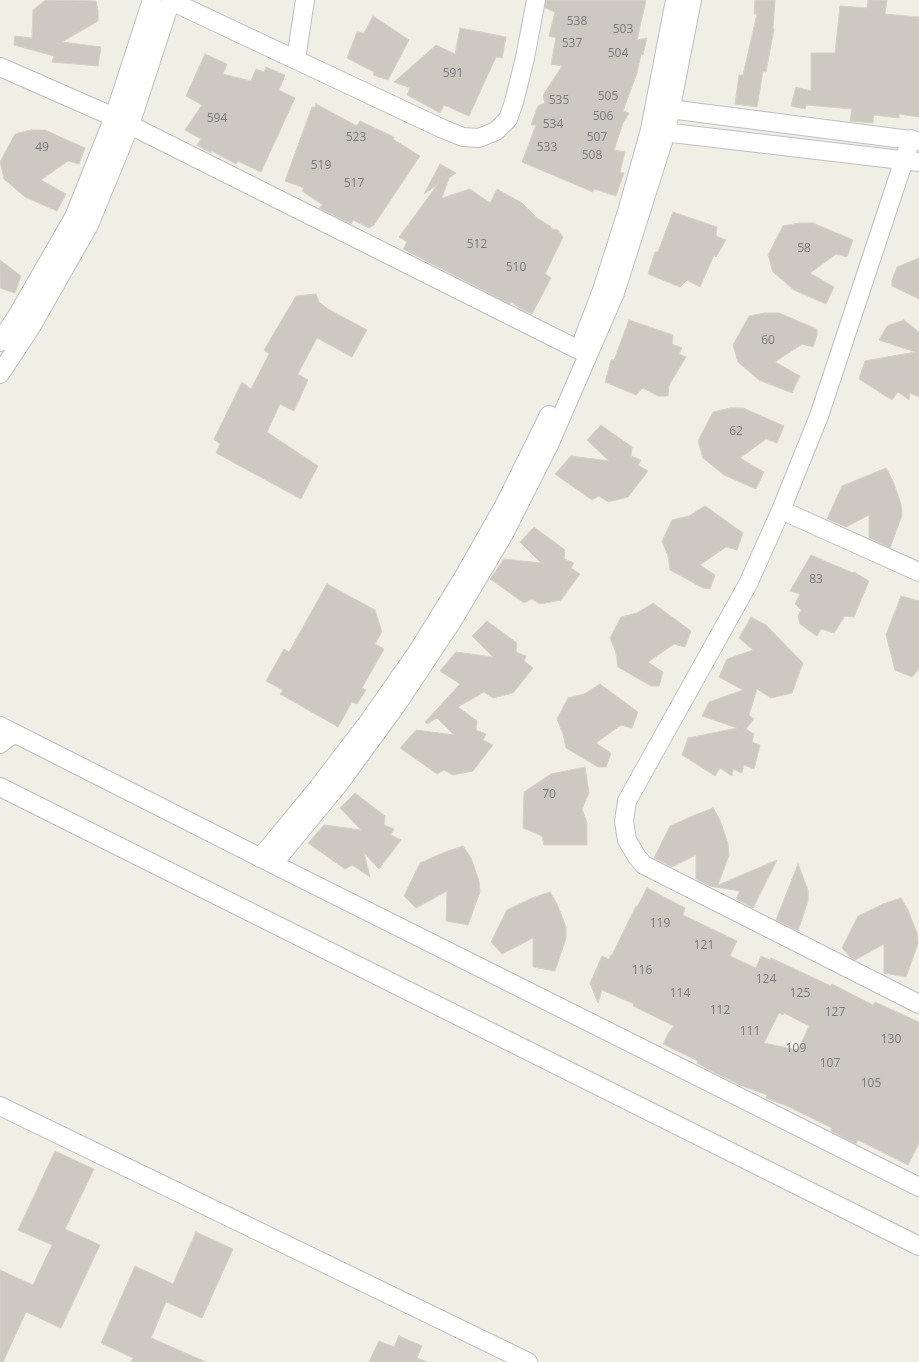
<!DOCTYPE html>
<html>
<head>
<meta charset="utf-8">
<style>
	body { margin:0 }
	canvas { display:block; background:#f0efe5 }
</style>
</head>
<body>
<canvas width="919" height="1362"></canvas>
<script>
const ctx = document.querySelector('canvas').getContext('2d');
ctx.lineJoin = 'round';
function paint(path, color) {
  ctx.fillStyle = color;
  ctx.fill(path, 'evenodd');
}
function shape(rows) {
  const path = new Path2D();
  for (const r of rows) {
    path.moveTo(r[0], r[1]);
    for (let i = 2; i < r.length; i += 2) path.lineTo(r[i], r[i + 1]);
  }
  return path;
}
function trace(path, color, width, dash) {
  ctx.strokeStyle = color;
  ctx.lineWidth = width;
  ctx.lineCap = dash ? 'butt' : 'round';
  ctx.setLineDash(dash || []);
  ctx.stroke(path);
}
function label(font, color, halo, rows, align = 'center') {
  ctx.font = font + ' "Open Sans",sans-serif';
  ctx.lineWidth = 4;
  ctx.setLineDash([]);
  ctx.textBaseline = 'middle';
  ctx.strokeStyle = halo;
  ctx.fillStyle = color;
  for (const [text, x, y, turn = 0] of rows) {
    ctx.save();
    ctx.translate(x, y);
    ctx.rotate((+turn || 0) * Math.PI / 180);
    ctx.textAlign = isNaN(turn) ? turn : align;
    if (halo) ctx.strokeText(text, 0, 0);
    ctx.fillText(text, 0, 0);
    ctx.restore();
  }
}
const building = shape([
	[46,0,96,1,98,10,98,21,62,42,101,47,98,66,52,62,54,56,14,45,15,36,32,38,33,10,46,0],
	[546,0,646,0,637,40,647,38,643,55,641,54,637,73,623,111,629,113,623,123,614,150,625,152,620,172,624,173,616,196,594,189,593,192,522,162,536,125,531,125,538,106,545,103,543,95,562,66,551,64,556,38,549,36,555,12,545,8,546,0],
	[755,0,775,0,773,29,774,29,766,72,763,71,757,107,735,104,739,75,743,75,757,14,754,14,755,0],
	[868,0,887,0,885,14,919,17,919,117,899,114,899,118,874,115,873,123,850,121,852,109,806,105,805,109,791,106,796,87,811,91,811,53,835,53,840,6,867,8,868,0],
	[373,16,409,40,388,80,373,75,374,72,347,58,357,32,364,33,373,16],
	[460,28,506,37,502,58,496,57,469,116,444,105,440,113,407,95,410,88,394,82,436,45,455,54,460,28],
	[205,54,227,64,223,74,251,81,256,69,264,72,266,67,285,75,279,90,295,98,261,172,238,161,236,164,212,151,211,153,197,145,201,139,185,130,202,105,186,96,205,54],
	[316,104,357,126,360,121,394,137,393,139,420,156,374,225,369,228,353,220,351,224,319,208,323,205,302,191,304,188,285,181,312,107,315,108,316,104],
	[31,130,45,130,85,148,79,164,68,161,41,180,66,194,57,211,25,197,4,179,0,162,15,134,31,130],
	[440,164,456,173,449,178,442,198,470,189,490,203,497,189,522,203,537,218,550,226,552,229,558,230,563,237,545,274,551,278,532,314,521,309,511,302,510,304,403,249,407,242,399,237,438,184,424,194,440,164],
	[673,212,717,227,716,236,726,240,716,257,714,255,700,287,687,280,680,287,648,274,655,252,658,252,673,212],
	[799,223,813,223,853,240,847,257,836,254,810,273,834,287,826,304,794,290,773,272,768,255,783,226,799,223],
	[919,258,919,299,892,286,892,280,897,267,919,258],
	[0,260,21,276,15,293,0,288,0,260],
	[316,294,319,302,328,309,367,330,352,357,317,338,298,374,308,380,294,411,280,404,267,432,318,466,301,499,216,453,220,444,214,439,242,382,251,389,269,354,264,350,296,296,316,294],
	[765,313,779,313,817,329,817,335,813,347,802,344,775,362,800,376,792,393,759,380,738,362,733,345,749,316,765,313],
	[629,320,673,335,672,344,682,348,679,354,686,357,669,385,668,396,658,396,643,388,636,395,605,382,611,360,614,360,629,320],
	[904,320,919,332,919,397,910,393,909,400,898,392,892,400,859,379,865,361,915,352,879,340,887,326,904,320],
	[730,408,743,408,784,426,777,443,766,439,740,458,764,472,756,489,724,475,703,458,698,441,713,412,730,408],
	[601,425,632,447,631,456,641,460,638,465,648,471,628,497,608,502,599,496,592,500,555,474,571,456,609,461,587,440,601,425],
	[886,468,893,481,901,504,902,515,890,548,869,538,869,515,846,527,827,519,842,486,886,468],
	[705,506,743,533,737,550,726,547,700,565,715,575,710,589,703,588,670,570,668,556,662,541,672,520,689,516,705,506],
	[534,527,565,550,564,559,574,563,571,568,580,574,561,600,540,604,532,599,524,603,490,579,504,559,541,563,520,542,534,527],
	[811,555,853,573,854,572,869,581,854,617,845,616,834,633,821,629,817,636,800,624,798,616,801,610,795,604,800,594,790,591,811,555],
	[327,584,375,610,382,632,375,644,384,649,362,688,366,690,357,704,352,702,338,727,280,694,283,690,266,681,284,649,289,652,327,584],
	[901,596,919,601,919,669,912,677,895,670,886,635,901,596],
	[653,603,691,631,685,647,674,644,648,662,663,672,659,686,651,686,618,667,616,653,610,638,621,617,637,613,653,603],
	[751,617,766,625,803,663,792,693,771,698,757,689,749,715,754,719,746,729,754,734,752,742,760,745,754,769,744,765,742,773,733,769,732,776,720,768,715,776,682,755,688,738,737,728,702,716,709,702,743,690,719,677,727,659,753,650,739,638,751,617],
	[487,621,517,643,516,652,526,656,524,661,533,668,513,693,493,698,484,692,458,707,477,721,476,730,486,734,483,740,493,745,473,771,453,775,444,770,437,774,400,748,416,730,454,735,437,718,427,724,425,722,460,684,440,671,456,652,493,657,472,636,487,621],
	[600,684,638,712,632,728,621,725,596,743,611,753,606,767,598,767,566,748,563,734,557,719,568,698,584,694,600,684],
	[585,767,589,793,582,809,587,823,587,845,544,845,542,836,523,828,524,792,551,774,585,767],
	[355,793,385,816,384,825,394,829,391,835,401,840,379,869,364,853,370,877,352,865,345,869,308,843,324,825,361,830,340,808,355,793],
	[713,808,720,820,728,844,729,855,718,885,777,860,753,908,736,899,740,891,709,886,696,879,696,855,672,867,654,858,670,826,695,815,713,808],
	[463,846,471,858,479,881,480,892,468,925,446,921,447,891,416,908,404,896,420,863,445,852,463,846],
	[798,864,808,890,808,901,798,931,776,920,798,864],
	[647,888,685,908,683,915,737,941,730,956,756,968,761,956,770,960,771,958,831,986,832,984,873,1005,875,1002,919,1022,919,1143,908,1165,858,1140,856,1144,831,1131,832,1128,787,1106,766,1098,767,1095,740,1085,715,1073,697,1063,698,1061,663,1044,669,1032,674,1026,633,1006,634,1004,602,990,598,1003,590,983,602,956,609,959,611,955,612,955,636,906,637,907,647,888],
	[779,1013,783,1015,784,1013,809,1026,798,1050,764,1043,779,1013],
	[550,892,557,904,566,927,566,938,555,971,533,967,533,938,502,954,491,942,507,910,532,898,550,892],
	[901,898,908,910,917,933,918,944,906,977,884,973,884,944,855,960,851,958,842,948,858,916,883,904,901,898],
	[55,1151,94,1169,65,1229,100,1245,61,1328,26,1312,3,1362,0,1362,0,1270,33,1285,52,1245,18,1230,55,1151],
	[196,1232,233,1249,202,1318,166,1302,151,1338,206,1362,131,1362,133,1358,101,1343,135,1266,173,1284,196,1232],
	[399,1336,422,1346,417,1358,427,1362,369,1362,379,1341,394,1347,399,1336]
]);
const minor = shape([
	[171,1,443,129,463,137,479,138,496,131,508,119,514,102,525,58,536,0],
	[296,59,305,0],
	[0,67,114,117,579,350],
	[662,108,919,141],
	[655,131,919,162],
	[911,139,819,416,781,510,748,584,627,801,624,821,627,840,637,857,644,865,919,1004],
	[584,337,602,290,627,212,650,130,675,0],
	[0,342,17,316,74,217,114,117,152,0],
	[0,374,31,327,89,225,130,125,171,0],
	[781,510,919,572],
	[0,726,273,864,919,1187],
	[0,744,6,739,15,734],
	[0,787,919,1246],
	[260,858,317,789,369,721,418,651,463,578,505,504,549,415],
	[273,864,339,784,363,751,398,703,453,620,504,534,549,445,615,293,666,132,692,0],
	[0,1106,528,1362]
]);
const numberNames = [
	["538",577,22],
	["503",623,30],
	["537",572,44],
	["504",618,54],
	["591",453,74],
	["505",608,97],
	["535",559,101],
	["506",603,117],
	["594",217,119],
	["534",553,125],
	["523",356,138],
	["507",597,138],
	["49",42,148],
	["533",547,148],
	["508",592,156],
	["519",321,166],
	["517",354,184],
	["512",477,245],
	["58",804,249],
	["510",516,268],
	["60",768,341],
	["62",736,432],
	["83",816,580],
	["70",549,795],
	["119",660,924],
	["121",704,946],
	["116",642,971],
	["124",766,980],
	["114",680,994],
	["125",800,994],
	["112",720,1011],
	["127",835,1013],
	["111",750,1032],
	["130",891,1040],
	["109",796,1049],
	["107",830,1064],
	["105",871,1084]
];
paint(building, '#ccc9c2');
trace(building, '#d6d2c3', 1);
trace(minor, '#bdbec5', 20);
trace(minor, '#fff', 18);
label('12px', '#797a7e', null, numberNames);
</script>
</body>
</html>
